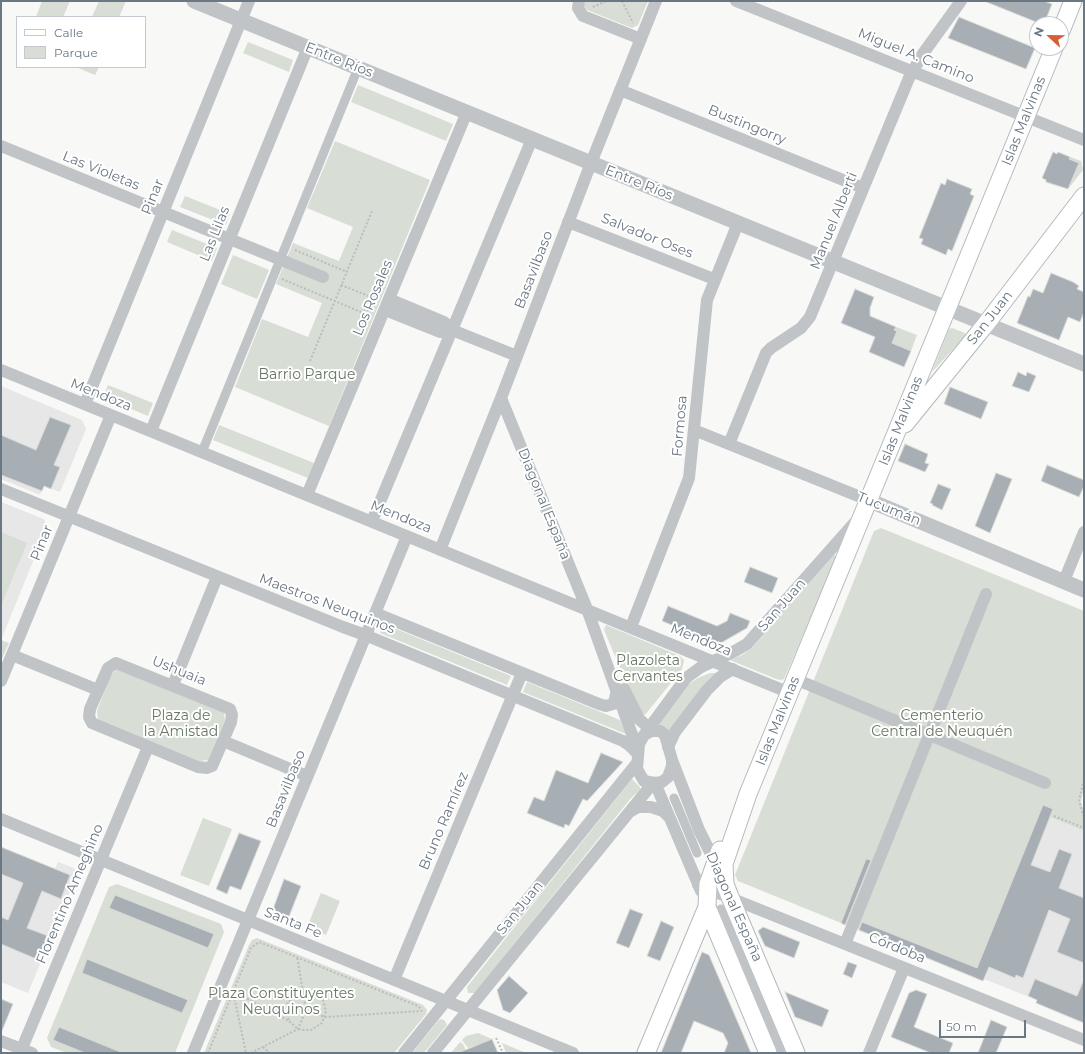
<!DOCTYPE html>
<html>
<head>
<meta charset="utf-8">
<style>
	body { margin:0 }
	#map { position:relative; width:1085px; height:1054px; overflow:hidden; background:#f8f8f6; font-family:Montserrat,sans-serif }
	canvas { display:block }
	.frame { position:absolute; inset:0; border:2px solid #6a7884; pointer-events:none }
	.legend { position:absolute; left:16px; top:16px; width:130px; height:52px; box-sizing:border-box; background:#fff; border:1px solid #c3c9ce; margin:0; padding:5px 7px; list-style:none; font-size:12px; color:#6a7884 }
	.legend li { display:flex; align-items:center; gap:8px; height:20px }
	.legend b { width:20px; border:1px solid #c3c9ce }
	.north { position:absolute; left:1029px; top:16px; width:40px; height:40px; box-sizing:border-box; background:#fff; border:1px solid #c3c9ce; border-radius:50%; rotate:292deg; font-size:11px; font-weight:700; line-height:16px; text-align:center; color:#6a7884 }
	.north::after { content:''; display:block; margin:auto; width:14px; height:18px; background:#d65d38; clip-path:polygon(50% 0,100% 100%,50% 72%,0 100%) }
	.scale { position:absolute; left:939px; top:1020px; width:87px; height:18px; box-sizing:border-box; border:2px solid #6a7884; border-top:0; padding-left:5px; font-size:12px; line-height:14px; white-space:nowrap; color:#6a7884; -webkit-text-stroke:3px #fff; paint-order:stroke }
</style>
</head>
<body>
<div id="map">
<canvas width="1085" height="1054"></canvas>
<div class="frame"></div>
<ul class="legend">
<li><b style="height:5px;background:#fff"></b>Calle</li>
<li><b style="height:11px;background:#d8ddd5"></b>Parque</li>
</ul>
<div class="north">N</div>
<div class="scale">50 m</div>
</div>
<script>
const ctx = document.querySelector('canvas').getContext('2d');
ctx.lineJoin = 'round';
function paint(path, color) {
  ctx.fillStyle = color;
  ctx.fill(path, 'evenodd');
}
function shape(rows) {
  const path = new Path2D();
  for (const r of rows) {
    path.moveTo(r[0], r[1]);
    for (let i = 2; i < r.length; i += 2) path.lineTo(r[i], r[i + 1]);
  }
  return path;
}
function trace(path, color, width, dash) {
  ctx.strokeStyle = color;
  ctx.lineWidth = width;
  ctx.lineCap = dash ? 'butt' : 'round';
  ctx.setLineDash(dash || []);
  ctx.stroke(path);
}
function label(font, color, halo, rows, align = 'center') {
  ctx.font = font + ' Montserrat,sans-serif';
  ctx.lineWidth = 4;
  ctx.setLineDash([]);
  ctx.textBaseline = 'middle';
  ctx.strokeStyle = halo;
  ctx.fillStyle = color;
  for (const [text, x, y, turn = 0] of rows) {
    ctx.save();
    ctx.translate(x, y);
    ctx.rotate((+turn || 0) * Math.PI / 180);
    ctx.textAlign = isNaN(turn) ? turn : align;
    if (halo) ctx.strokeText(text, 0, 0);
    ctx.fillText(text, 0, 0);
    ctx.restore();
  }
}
const built = shape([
	[1,386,82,420,86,429,60,492,44,486,40,495,1,479],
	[1,502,44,519,47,527,1,640],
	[1050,817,1084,831,1084,1021,1082,1022,1036,1003,1037,1000,984,979],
	[1,847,33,860,31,865,37,867,39,862,55,869,58,862,74,868,77,875,28,993,1,982]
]);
const green = shape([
	[42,1,70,1,63,17,36,17],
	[99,1,126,1,119,17,92,17],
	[585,1,648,1,638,25,632,28,587,10,584,6],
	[248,42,293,60,289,72,243,53],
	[76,67,99,67,95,75],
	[358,85,453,124,446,141,351,102],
	[335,141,430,180,329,426,235,387,262,319,308,337,322,303,276,284,293,243,339,261,353,227,307,208],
	[1070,157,1081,161,1083,170,1068,189,1079,163,1069,159],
	[185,196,230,214,226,225,180,207],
	[172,230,217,248,212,261,167,242],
	[233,255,269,270,257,299,221,284],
	[896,327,917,335,911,351,892,343,897,331,894,330],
	[952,328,965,333,965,336,932,372,949,329],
	[108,385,153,403,148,416,103,397],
	[219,425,314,463,308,478,213,440],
	[881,528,1084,611,1084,786,1081,802,1084,813,1084,831,1050,817,983,981,858,930,858,928,848,924,846,925,738,881,735,875,874,531],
	[1,532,27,543,1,606],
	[834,555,837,557,784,679,781,680,776,679,730,660,742,655,752,648],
	[384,624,511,676,507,685,380,633],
	[606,625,680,656,684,660,682,669,645,715,639,713,604,630],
	[1,640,9,643,1,661],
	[118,669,224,712,225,720,208,760,199,761,98,719,97,711,111,674],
	[710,673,718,673,669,733,656,724,687,685,698,678],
	[527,682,620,720,626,734,523,692],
	[632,779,640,787,640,790,631,798,475,993,468,993,467,987],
	[203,818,232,829,209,886,180,875],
	[117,884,221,924,224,932,175,1053,67,1053,51,1047,47,1038,109,887],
	[321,893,340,901,326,935,307,927],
	[257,938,423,1005,427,1010,426,1014,394,1053,204,1053,249,945,252,940],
	[442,1019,445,1021,447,1025,424,1053,412,1053,439,1020],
	[478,1033,492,1039,485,1042,486,1045,476,1049,474,1046,468,1048,462,1040,466,1036],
	[460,1042,463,1044,467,1053,451,1053],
	[502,1043,526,1053,506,1053]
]);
const building = shape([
	[984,1,1044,1,1052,4,1044,24,1041,24,984,1],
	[959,17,1035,48,1026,69,948,38,959,17],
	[1053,152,1057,154,1058,152,1070,157,1069,159,1079,163,1068,189,1046,182,1046,180,1042,178,1053,152],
	[947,179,972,189,970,194,974,196,952,251,948,249,946,255,921,244,923,239,919,238,941,183,945,185,947,179],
	[1051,273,1073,282,1079,286,1077,289,1084,292,1084,312,1080,322,1068,317,1059,340,1017,323,1028,296,1030,297,1033,289,1043,293,1051,273],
	[855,289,874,297,870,308,870,316,896,327,894,330,897,331,892,343,911,351,904,367,869,352,875,337,841,323,855,289],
	[1018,372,1026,376,1027,372,1036,376,1029,392,1012,386,1018,372],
	[950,387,988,402,981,419,944,404,950,387],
	[50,417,71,425,54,465,60,467,51,489,44,486,42,491,1,475,1,435,36,450,50,417],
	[905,444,928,454,925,463,929,464,925,472,898,461,905,444],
	[1047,465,1084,480,1084,486,1079,497,1041,481,1047,465],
	[996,473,1012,479,990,533,975,526,996,473],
	[938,484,951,489,942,510,932,505,933,504,930,503,938,484],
	[750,567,778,578,772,593,744,582,750,567],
	[668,606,717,626,727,621,730,613,750,621,747,628,719,644,662,621,668,606],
	[601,753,623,762,587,801,583,799,569,826,565,824,564,828,527,813,534,797,544,801,556,770,588,783,601,753],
	[1043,805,1053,809,1031,865,1050,872,1059,849,1072,854,1059,888,1084,898,1084,963,1057,952,1070,919,1049,910,1023,978,1016,975,1015,978,989,967,983,981,859,930,862,922,977,968,1043,805],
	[239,833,261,841,241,890,230,886,227,894,216,889,239,833],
	[1,847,70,875,61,899,42,891,27,928,51,937,41,961,1,944,1,917,8,920,23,883,1,874,1,847],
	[866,859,871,860,845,925,841,923,866,859],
	[284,879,301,886,288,919,272,912,284,879],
	[115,895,214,934,208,948,109,908,115,895],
	[630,909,643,914,629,948,616,943,630,909],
	[661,921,674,927,660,961,647,956,661,921],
	[763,927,800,942,794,958,765,946,758,931,763,927],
	[702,952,709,955,751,1053,724,1053,728,1043,723,1033,694,1021,681,1053,661,1053,702,952],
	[87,959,188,1000,182,1013,82,973,87,959],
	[848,962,857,965,852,978,843,974,848,962],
	[509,976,528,993,510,1013,503,1010,497,990,509,976],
	[1035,979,1077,996,1084,979,1084,1023,1036,1003,1037,1000,1028,996,1035,979],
	[916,990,927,994,914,1027,953,1043,949,1053,931,1053,891,1037,909,993,916,990],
	[785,992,829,1010,822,1027,795,1017,785,992],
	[1,999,13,1004,1,1033,1,999],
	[991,1020,1007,1027,996,1053,978,1053,991,1020],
	[59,1027,123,1053,85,1053,53,1040,59,1027],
	[492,1039,498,1053,458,1053,492,1039]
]);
const path = shape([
	[622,1,633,23],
	[593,7,606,1],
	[295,250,347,272],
	[282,279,361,312,368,310,374,299],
	[341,285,374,298],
	[310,361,372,211],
	[1084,780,1079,800,1084,818],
	[1054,816,1084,828],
	[233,991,289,1021,298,1029,304,1030,311,1030,322,1023,326,1011,323,1000,319,996,309,991,297,993,288,1002,286,1008,289,1021],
	[233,991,246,1053],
	[306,1010,325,1017,422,1011],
	[496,1038,503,1053],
	[263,1047,270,1053],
	[208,1053,251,948,259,942,418,1006,422,1011],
	[251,1053,298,1029,306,1010,297,956]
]);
const pedestrian = shape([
	[202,452,358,68],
	[674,798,697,853],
	[721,909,781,1053]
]);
const minor = shape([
	[579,1,578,8,583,16,641,39],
	[736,1,1084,140],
	[620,90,863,188],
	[1,146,323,277],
	[568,222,714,279],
	[389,299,444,322,452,330,517,356],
	[385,310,440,332,452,330],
	[1,370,790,693],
	[501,398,587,609,638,751],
	[85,404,249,1],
	[694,430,868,500],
	[151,431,308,47],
	[729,444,766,353,771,348,801,328,810,317,909,78,922,55,961,1],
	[1,489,343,627,365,635,623,741,629,745,638,754],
	[307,495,467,112],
	[372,521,532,139],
	[440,550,501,398,591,163,656,1],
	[1064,581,1084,532],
	[375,613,599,704,606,706,613,704,615,699,617,689],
	[631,627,689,478,707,300,738,223],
	[12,655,98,690],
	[116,663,230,709,232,715,231,722,212,766,207,768,198,767,92,723,89,717,90,709,108,668,116,663],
	[795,679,1045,783],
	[1,681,111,415],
	[173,685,217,577],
	[624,689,639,719,652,731],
	[652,731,660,731,665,735,672,760,672,766,668,777,662,782,655,783,644,781,637,769,639,744,644,735,652,731],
	[644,735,686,678,701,667,733,652,747,644,857,520],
	[223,741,307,776],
	[668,747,675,732,707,690,720,677,733,669],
	[672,760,699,830,717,866],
	[655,783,701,891],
	[631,811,638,807,651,807,663,811,669,817],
	[1,819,573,1053],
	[698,885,1084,1040],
	[845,944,986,594],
	[394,980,522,673],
	[1,1041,32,1053],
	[20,1053,148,747],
	[193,1053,407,536],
	[404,1053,637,763],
	[433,1053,653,783],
	[869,1053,904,968]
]);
const tertiary = shape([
	[194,1,1084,364],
	[868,500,1084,590]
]);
const secondary = shape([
	[1061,31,1073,1],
	[905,424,986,324,1084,196],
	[707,907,768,1053],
	[646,1053,707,907,708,884,720,850],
	[796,1053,730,897,725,884,724,864,748,794,1054,48]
]);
const streetNames = [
	["Miguel A. Camino",916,56,22],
	["Entre Ríos",339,60,22],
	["Islas Malvinas",1024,121,-68],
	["Bustingorry",747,125,22],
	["Las Violetas",101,171,22],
	["Entre Ríos",639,183,22],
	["Pinar",153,197,-68],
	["Manuel Alberti",834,221,-68],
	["Las Lilas",215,234,-68],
	["Salvador Oses",647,236,22],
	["Basavilbaso",534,270,-69],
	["Los Rosales",373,298,-67],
	["San Juan",990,318,-52],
	["Mendoza",101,395,22],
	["Islas Malvinas",901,421,-68],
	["Formosa",680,426,-85],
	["Diagonal España",544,504,68],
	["Tucumán",889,509,22],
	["Mendoza",401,517,22],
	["Pinar",42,543,-68],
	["Maestros Neuquinos",327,604,21],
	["San Juan",782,605,-49],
	["Mendoza",701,640,22],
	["Ushuaia",179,671,22],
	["Islas Malvinas",778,721,-68],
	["Basavilbaso",286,789,-68],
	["Bruno Ramírez",444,821,-67],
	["Florentino Ameghino",70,894,-67],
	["Diagonal España",734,907,66],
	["San Juan",520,908,-51],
	["Santa Fe",293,923,22],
	["Córdoba",897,948,22]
];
const parkNames = [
	["Barrio Parque",307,375],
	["Plazoleta",648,661],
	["Cervantes",648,677],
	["Plaza de",181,716],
	["la Amistad",181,732],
	["Cementerio",942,716],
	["Central de Neuquén",942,732],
	["Plaza Constituyentes",281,994],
	["Neuquinos",281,1010]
];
paint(built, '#e6e7e6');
paint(green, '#d8ddd5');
paint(building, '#a8afb4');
trace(building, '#dadad8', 1);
trace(secondary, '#b5b9bd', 19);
trace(path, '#babdbf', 2, [2, 2]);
trace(pedestrian, '#c0c4c7', 9);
trace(minor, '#c0c4c7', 12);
trace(tertiary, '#c0c4c7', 15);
trace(secondary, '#fff', 17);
label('14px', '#6a7884', '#fff', streetNames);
label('14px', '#677764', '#fff', parkNames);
</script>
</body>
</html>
